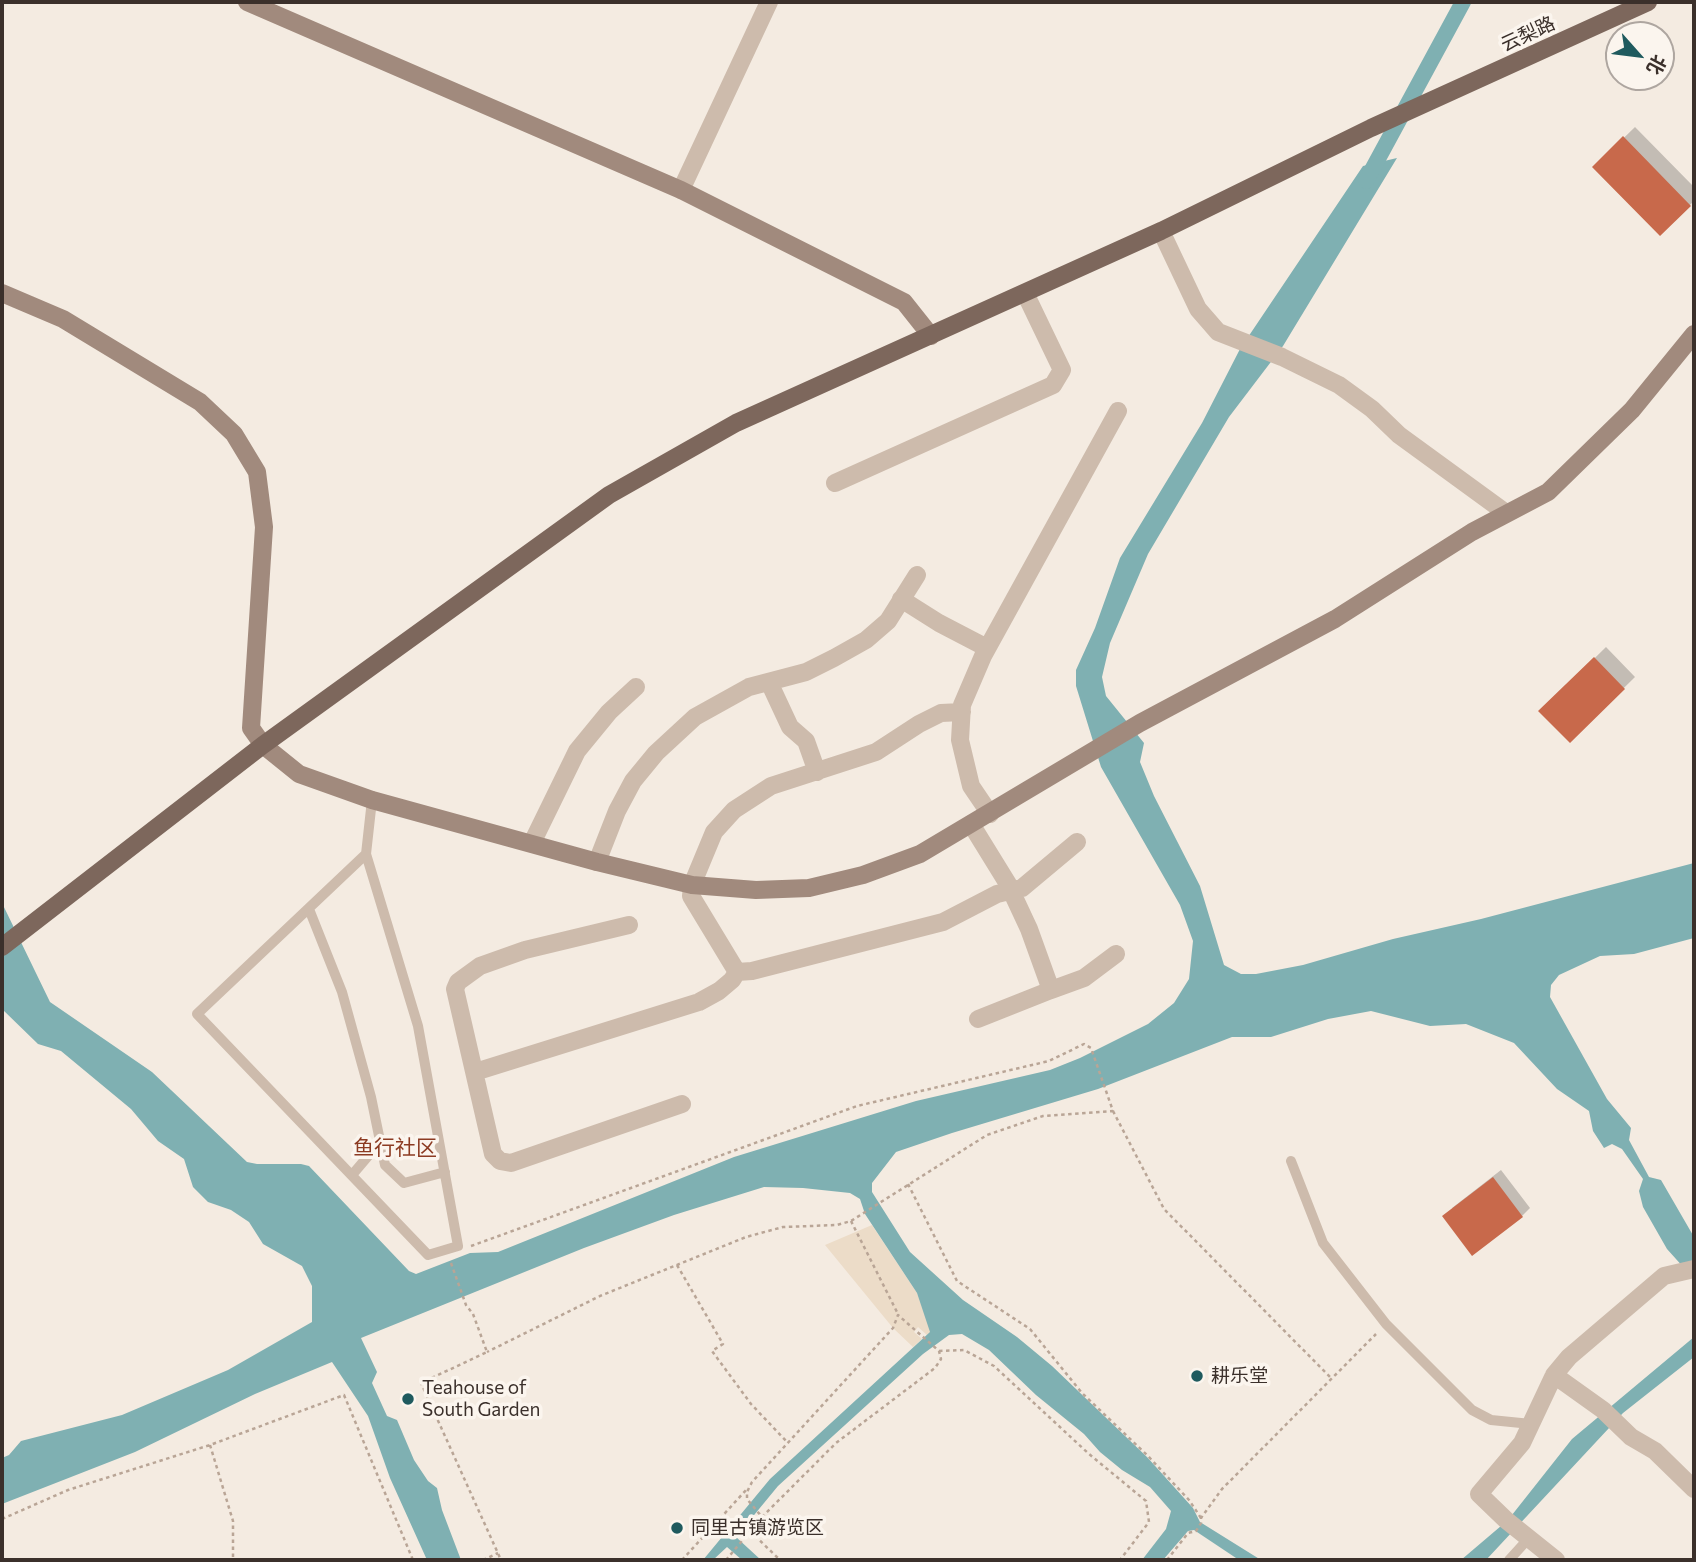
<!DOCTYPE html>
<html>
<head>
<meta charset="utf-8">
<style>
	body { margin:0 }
	#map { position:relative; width:1696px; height:1562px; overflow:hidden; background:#f4ebe1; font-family:Commissioner,"Noto Sans SC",sans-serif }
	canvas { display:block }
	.frame { position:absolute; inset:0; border:4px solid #3b302b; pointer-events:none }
	.north { position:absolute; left:1605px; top:21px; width:70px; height:70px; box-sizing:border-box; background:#fbf5ee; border:2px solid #aea6a0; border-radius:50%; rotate:118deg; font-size:19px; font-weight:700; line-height:28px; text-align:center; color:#3b302b }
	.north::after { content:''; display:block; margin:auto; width:24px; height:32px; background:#1f5a5e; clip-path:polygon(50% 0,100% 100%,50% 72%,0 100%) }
</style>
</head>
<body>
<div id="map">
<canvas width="1696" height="1562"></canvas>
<div class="frame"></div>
<div class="north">北</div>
</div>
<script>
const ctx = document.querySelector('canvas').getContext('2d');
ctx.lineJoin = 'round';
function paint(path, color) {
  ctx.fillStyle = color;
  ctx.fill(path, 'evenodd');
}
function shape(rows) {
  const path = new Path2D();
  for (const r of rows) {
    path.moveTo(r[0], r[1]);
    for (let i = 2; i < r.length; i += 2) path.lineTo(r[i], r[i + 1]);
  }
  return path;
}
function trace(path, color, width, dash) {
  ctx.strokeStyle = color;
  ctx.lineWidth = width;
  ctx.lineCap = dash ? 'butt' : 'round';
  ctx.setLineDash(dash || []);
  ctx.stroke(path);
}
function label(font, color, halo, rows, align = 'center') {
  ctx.font = font + ' Commissioner,"Noto Sans SC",sans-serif';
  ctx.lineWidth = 7;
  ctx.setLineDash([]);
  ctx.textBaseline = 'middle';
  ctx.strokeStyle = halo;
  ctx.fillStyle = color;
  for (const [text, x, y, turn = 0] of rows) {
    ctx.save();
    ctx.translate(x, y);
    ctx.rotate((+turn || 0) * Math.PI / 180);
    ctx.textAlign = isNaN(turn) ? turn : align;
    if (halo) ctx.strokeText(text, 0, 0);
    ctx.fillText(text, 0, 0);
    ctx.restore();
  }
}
const plaza = shape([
	[872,1225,917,1293,931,1332,927,1335,918,1327,914,1332,922,1339,913,1347,893,1328,825,1245]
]);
const water = shape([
	[1397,158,1283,346,1229,417,1148,554,1110,643,1102,677,1106,696,1144,743,1140,762,1154,796,1200,886,1224,965,1241,974,1256,974,1303,965,1393,939,1481,919,1694,863,1694,938,1634,954,1600,956,1559,975,1551,985,1550,997,1607,1099,1631,1128,1629,1140,1649,1177,1661,1180,1694,1237,1694,1279,1667,1249,1643,1207,1639,1191,1643,1179,1622,1149,1612,1144,1604,1148,1593,1131,1589,1111,1557,1089,1514,1043,1466,1024,1430,1026,1371,1011,1328,1019,1271,1037,1232,1037,1098,1089,952,1133,896,1152,872,1183,872,1192,910,1252,963,1300,1017,1337,1052,1366,1147,1457,1193,1508,1200,1522,1261,1560,1239,1560,1194,1530,1188,1531,1163,1560,1142,1560,1166,1529,1171,1511,1150,1487,1122,1470,1100,1452,1084,1434,1036,1395,989,1350,962,1334,949,1335,923,1354,778,1486,736,1537,761,1560,742,1560,727,1547,713,1560,703,1560,770,1479,930,1332,917,1293,865,1214,860,1199,850,1193,803,1188,764,1187,674,1215,584,1248,361,1338,377,1372,372,1383,387,1416,397,1420,414,1460,428,1481,437,1488,442,1510,461,1560,427,1560,390,1478,368,1416,332,1362,255,1394,135,1452,2,1504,2,1458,9,1455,21,1441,122,1415,228,1370,312,1322,312,1286,302,1266,263,1244,249,1222,231,1210,208,1202,193,1187,184,1159,158,1141,131,1109,61,1051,38,1044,2,1009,2,903,50,1002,152,1072,247,1162,257,1164,301,1164,309,1166,409,1271,416,1274,470,1253,498,1252,734,1157,916,1101,1050,1070,1080,1058,1148,1024,1174,1003,1189,979,1193,941,1180,905,1101,767,1076,686,1076,670,1095,628,1120,558,1202,423,1240,349,1363,166],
	[1694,1337,1694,1357,1623,1413,1486,1560,1461,1560,1508,1520,1572,1439]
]);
const shadow = shape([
	[1635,127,1694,187,1694,201,1660,234,1594,167],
	[1606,647,1635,677,1570,741,1541,711],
	[1501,1170,1530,1208,1522,1216,1452,1208]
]);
const canal = shape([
	[1366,181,1463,2]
]);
const building = shape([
	[1623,136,1691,206,1660,236,1592,167],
	[1594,657,1625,689,1570,743,1538,711],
	[1493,1177,1523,1217,1472,1256,1442,1216]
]);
const path = shape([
	[1113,1111,1164,1209,1332,1379],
	[908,1184,957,1281,1030,1329,1082,1393,1148,1456,1189,1500,1201,1518],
	[851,1221,898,1314],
	[471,1246,857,1106,1049,1061,1084,1044,1091,1048,1113,1111,1043,1116,987,1135,851,1221,837,1225,783,1227,746,1237,600,1296,487,1352],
	[451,1263,466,1305,473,1314,487,1352,421,1383,501,1560],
	[677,1265,723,1344,712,1351,751,1404,788,1443],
	[939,1351,964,1350,994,1366,1089,1454,1146,1501,1149,1522,1120,1560],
	[210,1445,233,1521,233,1560],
	[2,1519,68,1490,210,1445,344,1395,413,1560],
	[750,1531,780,1560],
	[483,1560,498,1553],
	[682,1560,747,1489],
	[726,1560,762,1517,836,1443,935,1368,941,1359,939,1351,898,1315,893,1328,752,1482,747,1492,747,1499,762,1517],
	[1167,1560,1188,1533,1196,1531,1201,1523,1201,1518,1222,1489,1376,1334]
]);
const lane = shape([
	[366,854,197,1014,428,1255,458,1246,418,1026,366,854,372,800],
	[309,909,342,992,371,1097,385,1165,404,1183,445,1172],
	[1291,1161,1323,1243,1386,1324,1472,1410,1491,1420,1531,1424],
	[352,1175,380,1142],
	[1509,1560,1529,1538]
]);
const street = shape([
	[681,190,769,2],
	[1161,231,1198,309,1218,332,1282,357,1339,385,1372,409,1399,435,1506,513],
	[835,483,1053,385,1062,370,1025,293],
	[901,599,939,623,987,648],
	[769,682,790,727,806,741,817,772],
	[990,814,971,786,960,740,962,705,983,656,1118,411],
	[971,824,1008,884,1029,929,1051,990,978,1019],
	[532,843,577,751,609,712,636,687],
	[597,862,617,811,633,781,656,753,695,717,749,687,806,672,834,658,866,640,888,621,917,575],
	[629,925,525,950,480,966,458,982,455,989,493,1154,500,1161,511,1163,682,1104],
	[737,972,752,971,943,922,997,894,1022,888,1077,842],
	[1051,990,1084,978,1116,954],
	[475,1072,699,1002,719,991,732,980,737,972,691,896,692,885,714,832,734,810,771,786,876,752,919,724,941,713,962,712],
	[1554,1375,1603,1410,1631,1437,1655,1451,1694,1489],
	[1556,1560,1506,1520,1479,1494,1522,1443,1554,1375,1569,1357,1664,1276,1694,1269]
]);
const secondary = shape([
	[247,2,681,190,904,302,931,336],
	[2,293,63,319,200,402,234,434,257,472,264,527,251,728,263,745,299,774,372,800,597,862,692,885,756,890,809,888,863,875,920,854,1140,723,1335,619,1472,532,1548,492,1632,410,1694,334]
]);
const primary = shape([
	[2,947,263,745,609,495,736,423,1161,231,1371,128,1648,2]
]);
const markers = [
	[1197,1376,7,"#1f5a5e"],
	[408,1399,7,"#1f5a5e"],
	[677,1528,7,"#1f5a5e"]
];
const streetNames = [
	["云梨路",1528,34,-25]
];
const poiNames = [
	["耕乐堂",1211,1376],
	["Teahouse of",422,1388],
	["South Garden",422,1410],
	["同里古镇游览区",691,1528]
];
const neighbourhoodNames = [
	["鱼行社区",395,1148]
];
paint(plaza, '#ecdcc8');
paint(water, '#7fb0b2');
paint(shadow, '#0003');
trace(canal, '#7fb0b2', 16);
paint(building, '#c8694b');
trace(path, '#b9a596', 2.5, [3.5, 3.5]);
trace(lane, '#cdbbac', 10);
trace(street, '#cdbbac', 18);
trace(secondary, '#a18a7d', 18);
trace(primary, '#7d675c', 18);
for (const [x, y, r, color] of markers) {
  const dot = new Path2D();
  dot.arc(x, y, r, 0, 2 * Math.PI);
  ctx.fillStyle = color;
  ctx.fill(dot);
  trace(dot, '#fbf5ee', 2.5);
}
label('19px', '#3b302b', '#fbf5ee', streetNames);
label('19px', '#3b302b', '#fbf5ee', poiNames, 'left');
label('21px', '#8c3b22', '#fbf5ee', neighbourhoodNames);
</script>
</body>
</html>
